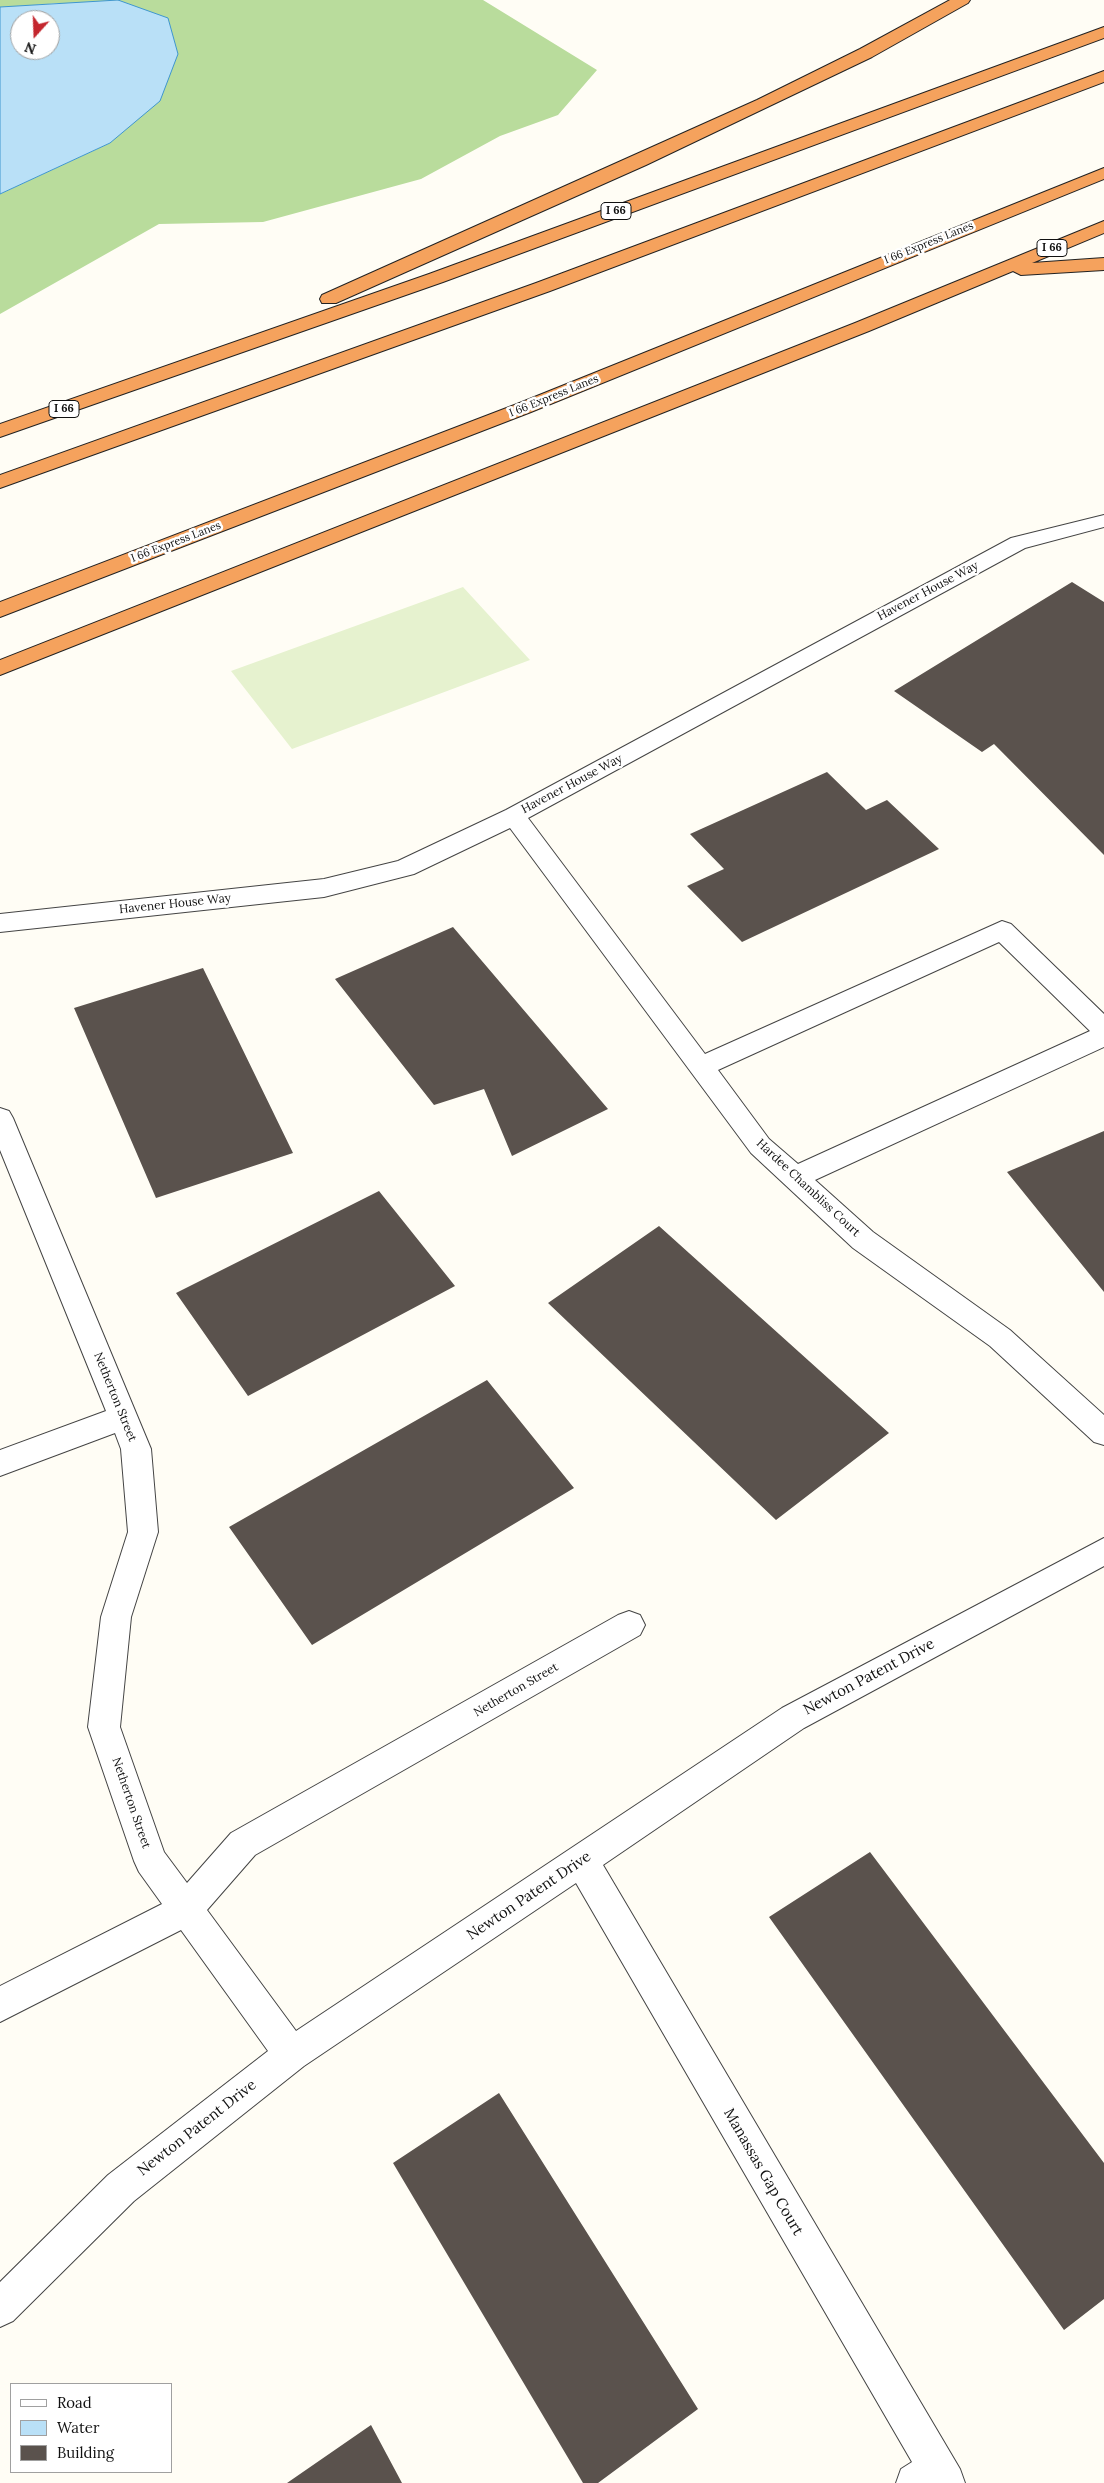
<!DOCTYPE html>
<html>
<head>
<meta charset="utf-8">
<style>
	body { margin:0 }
	#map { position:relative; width:1104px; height:2483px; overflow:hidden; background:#fffdf5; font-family:Lora,serif }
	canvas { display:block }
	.legend { position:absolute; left:10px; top:2383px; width:162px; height:90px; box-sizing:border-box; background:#fff; border:1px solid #a0a0a0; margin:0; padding:6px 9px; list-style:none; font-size:15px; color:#111 }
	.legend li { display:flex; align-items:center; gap:10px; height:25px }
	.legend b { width:25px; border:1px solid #a0a0a0 }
	.north { position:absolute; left:10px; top:10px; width:50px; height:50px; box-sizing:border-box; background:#fff; border:1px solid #a0a0a0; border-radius:50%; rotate:200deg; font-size:14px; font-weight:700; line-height:20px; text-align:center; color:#111 }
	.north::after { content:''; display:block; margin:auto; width:18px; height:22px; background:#c4262e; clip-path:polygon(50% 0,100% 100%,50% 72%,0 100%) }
</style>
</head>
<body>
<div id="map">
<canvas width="1104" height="2483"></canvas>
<ul class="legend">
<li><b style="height:6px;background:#fff"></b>Road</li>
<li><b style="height:14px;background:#b9e0f7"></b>Water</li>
<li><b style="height:14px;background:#5a524d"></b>Building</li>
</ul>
<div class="north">N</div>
</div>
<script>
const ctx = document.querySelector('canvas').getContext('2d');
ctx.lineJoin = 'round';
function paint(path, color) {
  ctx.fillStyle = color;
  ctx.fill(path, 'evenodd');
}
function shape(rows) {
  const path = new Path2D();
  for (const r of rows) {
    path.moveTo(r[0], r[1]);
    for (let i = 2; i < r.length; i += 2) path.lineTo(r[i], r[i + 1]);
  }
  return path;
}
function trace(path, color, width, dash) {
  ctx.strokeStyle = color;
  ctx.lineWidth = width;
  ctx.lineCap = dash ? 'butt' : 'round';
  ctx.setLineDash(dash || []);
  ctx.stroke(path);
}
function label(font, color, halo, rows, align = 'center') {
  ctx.font = font + ' Lora,serif';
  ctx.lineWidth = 5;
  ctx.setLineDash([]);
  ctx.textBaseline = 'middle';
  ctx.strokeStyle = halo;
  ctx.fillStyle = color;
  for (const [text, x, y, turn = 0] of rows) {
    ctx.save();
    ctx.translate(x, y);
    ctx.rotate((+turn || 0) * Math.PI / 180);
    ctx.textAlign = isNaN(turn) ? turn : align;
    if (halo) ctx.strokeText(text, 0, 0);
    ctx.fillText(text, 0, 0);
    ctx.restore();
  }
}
const forest = shape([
	[0,0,483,0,597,70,558,115,500,136,421,179,263,222,159,224,0,314,0,194,110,143,59,3,4,8,0,7]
]);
const pitch = shape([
	[463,587,530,660,292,749,231,671]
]);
const water = shape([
	[118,0,168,18,178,54,160,101,110,143,0,194,0,7,118,0],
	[20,20,50,20,50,50,20,50,20,20]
]);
const building = shape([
	[1072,582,1104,602,1104,855,994,744,982,752,894,691],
	[827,772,866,810,887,800,939,849,742,942,687,886,724,869,690,834],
	[453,927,608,1109,512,1156,484,1089,434,1105,335,979],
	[203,968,293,1153,156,1198,74,1008],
	[1104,1131,1104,1292,1007,1172],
	[379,1191,455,1286,248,1396,176,1293],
	[659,1226,889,1433,776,1520,548,1303],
	[487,1380,574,1488,312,1645,229,1527],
	[870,1852,1104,2163,1104,2299,1064,2330,769,1917],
	[499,2093,698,2409,598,2483,583,2483,393,2163],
	[371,2425,402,2483,287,2483]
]);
const minor = shape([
	[1104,515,1104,527,1025,548,528,818,705,1054,1002,921,1011,924,1104,1014,1104,1047,815,1180,873,1232,1010,1330,1104,1415,1104,1445,1094,1442,990,1346,853,1248,751,1153,510,828,414,874,324,897,0,932,0,914,324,879,398,861,506,810,1011,538,1104,515],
	[999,942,1090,1031,798,1164,769,1139,718,1070,999,942],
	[0,1108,9,1111,13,1118,151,1449,158,1532,131,1617,120,1727,164,1852,187,1883,231,1833,618,1615,629,1611,640,1615,645,1625,640,1635,255,1855,207,1910,296,2031,782,1708,1104,1538,1104,1566,804,1728,603,1865,960,2469,965,2483,896,2483,901,2469,912,2462,576,1883,304,2066,134,2201,13,2321,0,2327,0,2282,108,2175,268,2051,181,1930,0,2022,0,1986,162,1904,139,1872,134,1861,88,1727,101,1617,128,1532,121,1449,115,1433,0,1476,0,1450,106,1411,0,1150,0,1108]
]);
const highway = shape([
	[950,0,970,0,968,3,872,57,646,165,336,303,322,303,320,299,322,295,757,100,860,49,950,0],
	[1104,27,1104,38,443,282,0,437,0,424,429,274,1104,27],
	[1104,71,1104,82,550,291,0,488,0,475,536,283,1104,71],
	[1104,168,1104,179,531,412,0,617,0,602,517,404,1104,168],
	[1104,221,1104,233,1032,263,1104,258,1104,270,1021,275,1013,271,869,331,0,675,0,660,855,323,1104,221]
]);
const shields = [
	[616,211,30],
	[1052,248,30],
	[64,409,30]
];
const shieldNames = [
	["I 66",616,211],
	["I 66",1052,248],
	["I 66",64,409]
];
const farStreetnames = [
	["I 66 Express Lanes",929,243,-22],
	["I 66 Express Lanes",554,396,-22],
	["I 66 Express Lanes",176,542,-21]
];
const streetNames = [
	["Havener House Way",928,591,-28],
	["Havener House Way",572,784,-28],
	["Havener House Way",175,904,-6],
	["Hardee Chambliss Court",808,1188,43],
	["Netherton Street",115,1397,68],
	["Netherton Street",516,1690,-30],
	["Netherton Street",131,1803,71]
];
const nearStreetnames = [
	["Newton Patent Drive",869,1677,-28],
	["Newton Patent Drive",529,1896,-34],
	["Newton Patent Drive",197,2128,-38],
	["Manassas Gap Court",763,2172,60]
];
paint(forest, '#b9dc9c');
paint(pitch, '#e6f2cf');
paint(water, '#b9e0f7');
trace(water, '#3f96cf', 1);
paint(building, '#5a524d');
trace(minor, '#444', 2);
trace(highway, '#222', 2);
paint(minor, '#fff');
paint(highway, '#f5a25d');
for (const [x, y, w] of shields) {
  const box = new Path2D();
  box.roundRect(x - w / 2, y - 8.5, w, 17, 4);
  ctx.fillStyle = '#fff';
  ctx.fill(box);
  trace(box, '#111', 1);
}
label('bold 11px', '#111', null, shieldNames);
label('11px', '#111', '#fff', farStreetnames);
label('12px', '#111', '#fff', streetNames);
label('15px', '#111', '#fff', nearStreetnames);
</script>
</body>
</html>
